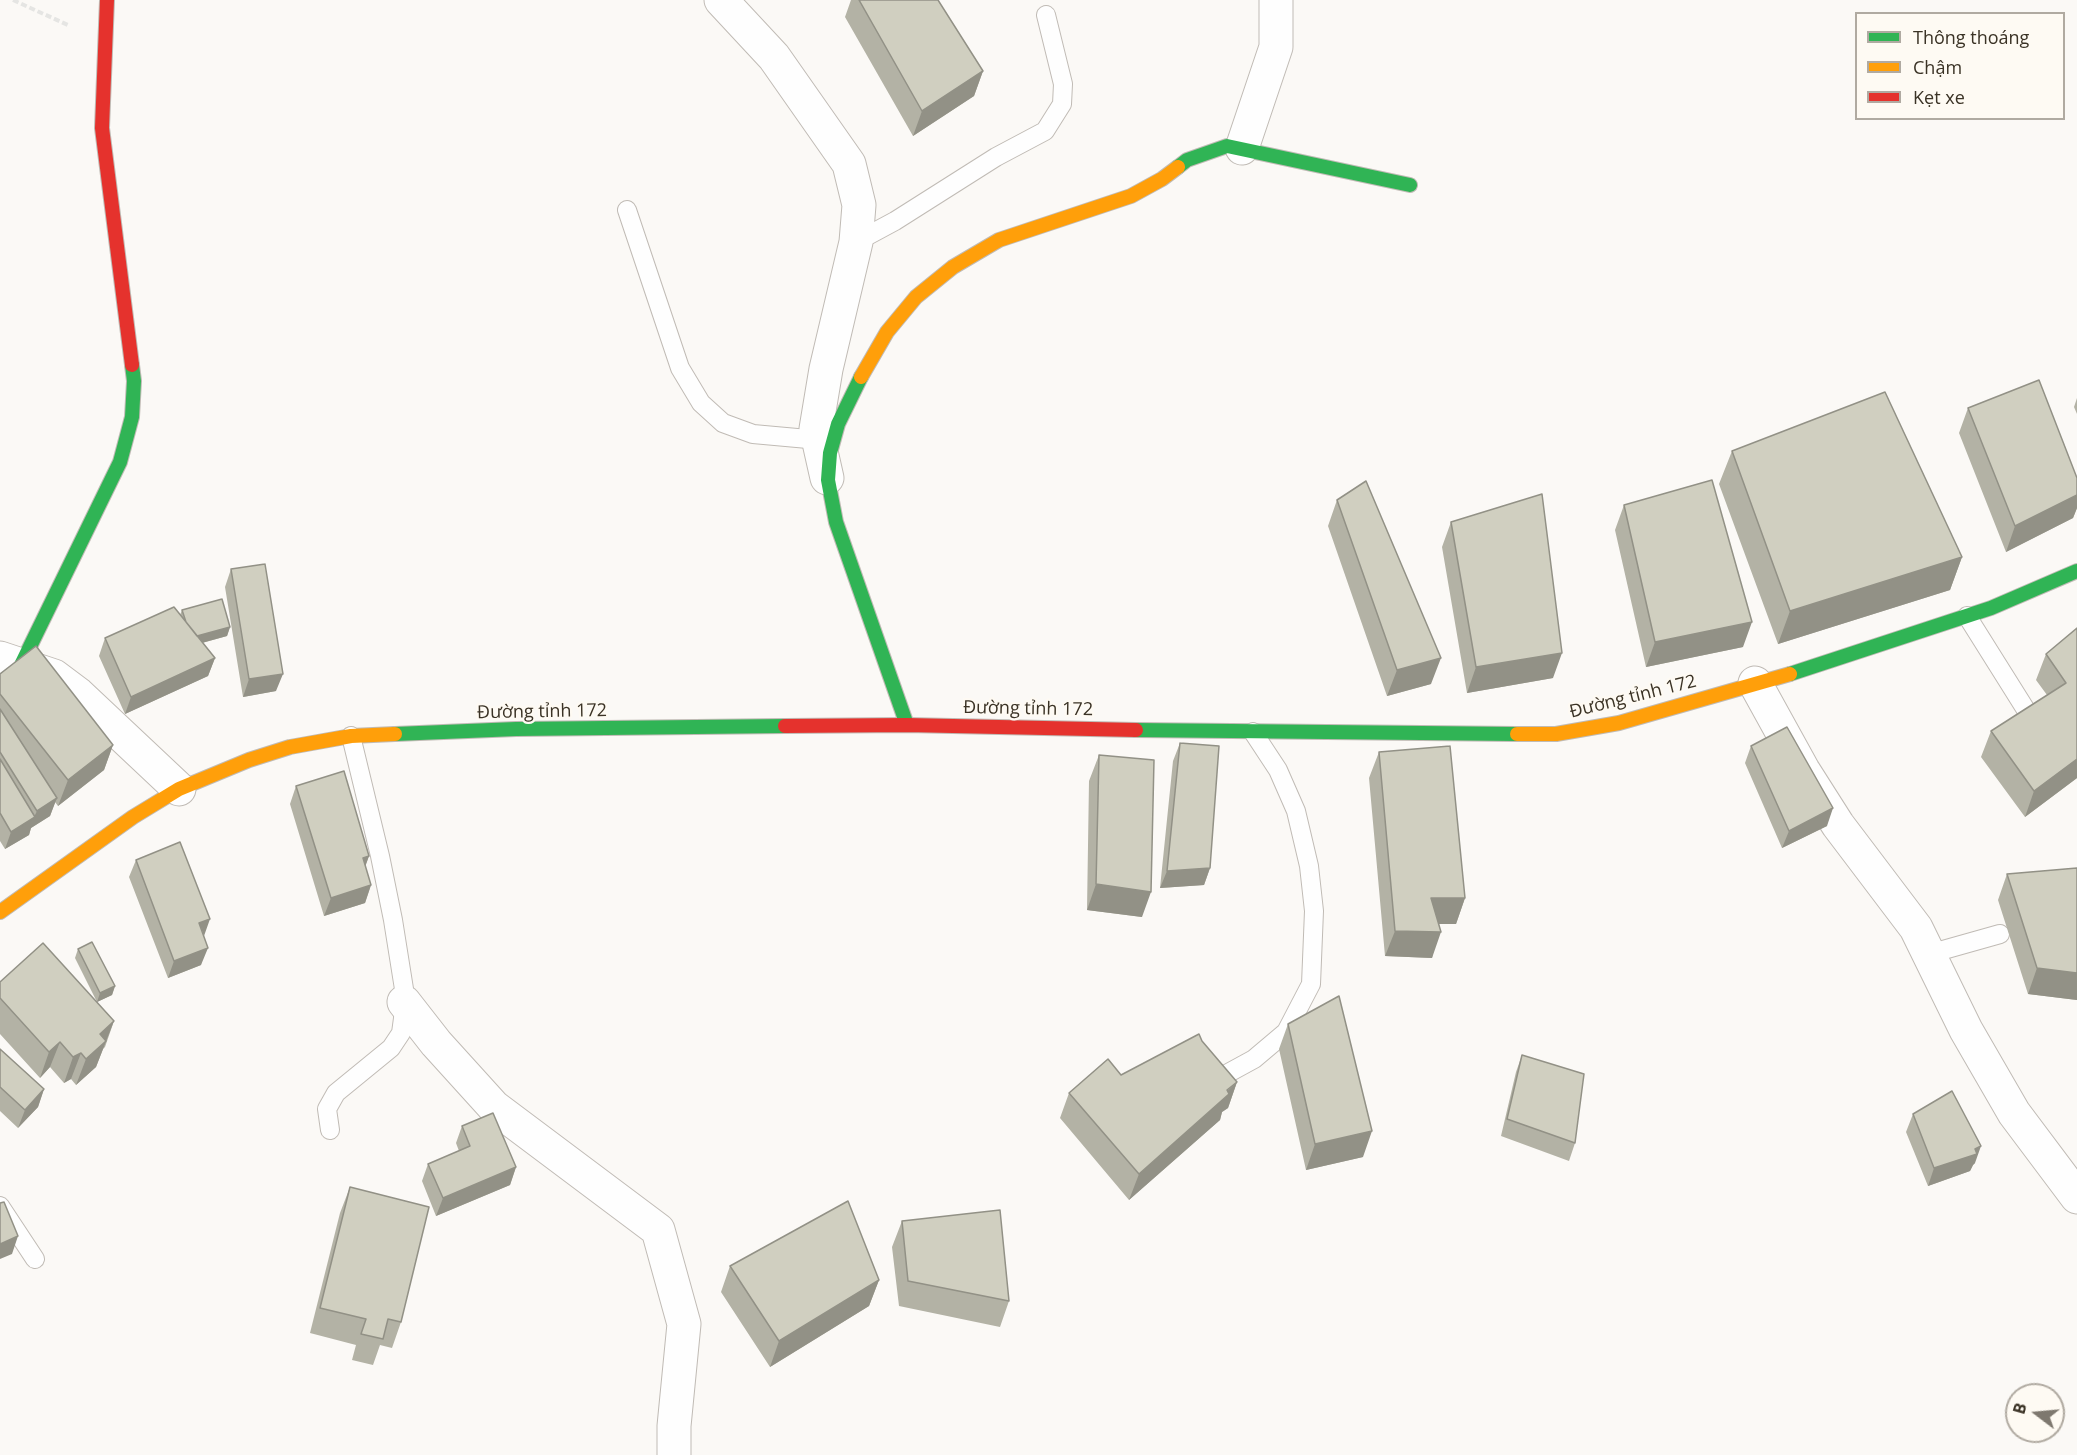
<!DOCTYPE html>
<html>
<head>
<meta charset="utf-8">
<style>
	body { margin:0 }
	#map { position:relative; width:2077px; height:1455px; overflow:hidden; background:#fbf9f6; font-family:"Open Sans",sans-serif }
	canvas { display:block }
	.legend { position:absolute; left:1855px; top:12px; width:210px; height:108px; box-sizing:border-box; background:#fefaf3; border:2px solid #b0aaa1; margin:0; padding:8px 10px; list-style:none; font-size:18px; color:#3b3326 }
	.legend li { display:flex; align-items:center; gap:12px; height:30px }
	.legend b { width:30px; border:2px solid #b0aaa1 }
	.north { position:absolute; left:2005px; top:1383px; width:60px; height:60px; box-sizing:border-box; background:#fefaf3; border:2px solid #b0aaa1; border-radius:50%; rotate:286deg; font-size:16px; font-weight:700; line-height:24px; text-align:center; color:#3b3326 }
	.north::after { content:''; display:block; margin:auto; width:21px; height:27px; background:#7e786f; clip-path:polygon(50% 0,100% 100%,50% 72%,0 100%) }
</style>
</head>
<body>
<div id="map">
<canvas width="2077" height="1455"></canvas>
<ul class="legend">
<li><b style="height:8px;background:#30b455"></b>Thông thoáng</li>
<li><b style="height:8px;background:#ff9f0a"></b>Chậm</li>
<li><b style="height:8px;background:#e5322d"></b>Kẹt xe</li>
</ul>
<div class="north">B</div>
</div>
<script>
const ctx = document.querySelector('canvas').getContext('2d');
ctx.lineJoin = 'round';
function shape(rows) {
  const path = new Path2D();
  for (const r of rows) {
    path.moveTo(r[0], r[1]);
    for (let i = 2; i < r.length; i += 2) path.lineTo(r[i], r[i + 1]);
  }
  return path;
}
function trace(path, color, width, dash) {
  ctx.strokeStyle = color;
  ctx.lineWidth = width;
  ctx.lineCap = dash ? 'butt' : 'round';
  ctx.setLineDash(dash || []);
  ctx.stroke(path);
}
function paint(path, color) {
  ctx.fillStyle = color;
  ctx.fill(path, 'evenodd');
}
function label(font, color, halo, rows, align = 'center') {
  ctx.font = font + ' "Open Sans",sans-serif';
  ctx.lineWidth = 4.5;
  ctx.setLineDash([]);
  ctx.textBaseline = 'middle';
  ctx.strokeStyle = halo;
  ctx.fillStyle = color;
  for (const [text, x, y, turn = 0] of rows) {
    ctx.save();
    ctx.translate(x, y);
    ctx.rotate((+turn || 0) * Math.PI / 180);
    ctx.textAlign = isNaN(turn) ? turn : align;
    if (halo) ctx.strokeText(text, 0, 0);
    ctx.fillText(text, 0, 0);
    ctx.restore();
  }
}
const path = shape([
	[13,0,70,26]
]);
const lane = shape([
	[627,210,680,368,701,403,723,423,753,434,819,440],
	[856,242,895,221,996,157,1045,131,1062,104,1063,84,1046,15],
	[1967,616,2026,710],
	[1929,954,2000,934],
	[1210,1083,1254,1059,1286,1032,1311,984,1314,911,1309,866,1296,811,1278,770,1253,732],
	[330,1130,327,1109,336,1093,391,1048,401,1033,404,1011,404,989,393,920,380,856,351,736],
	[0,1206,35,1259]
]);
const street = shape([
	[721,0,774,57,849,164,859,205,856,242,826,369,816,429,827,478],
	[1242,148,1276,47,1276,0],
	[0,658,54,676,78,694,179,789],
	[1755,683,1803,770,1838,825,1916,928,1966,1030,2014,1113,2077,1197],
	[404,1002,436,1043,494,1107,658,1230,684,1324,674,1426,674,1455]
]);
const fast = shape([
	[1178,167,1187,160,1227,146,1410,185],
	[861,377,838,424,830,453,828,480,836,522,907,725],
	[21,665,120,462,132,417,134,381,132,365],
	[1790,674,1991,608,2077,571],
	[1136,730,1517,734],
	[395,734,516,729,785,726]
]);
const slow = shape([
	[861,377,887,332,916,297,953,267,999,240,1131,196,1162,179,1178,167],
	[1517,734,1556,734,1619,723,1790,674],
	[0,912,133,817,179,789,249,760,290,747,351,736,395,734]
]);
const jam = shape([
	[107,0,102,128,132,365],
	[785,726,907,725,1136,730]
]);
const wall = shape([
	[851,0,938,0,983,71,974,96,913,136,845,17],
	[2077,398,2077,414,2074,407],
	[1968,408,2077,478,2077,508,2073,518,2006,552,1959,433],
	[1732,451,1962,557,1950,590,1778,644,1719,484],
	[1337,500,1431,684,1387,696,1328,526],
	[1624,505,1743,647,1646,667,1615,530],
	[1451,522,1553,678,1467,693,1442,547],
	[231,569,276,691,243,697,225,587],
	[182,610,230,627,227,636,202,643,215,658,208,676,125,714,99,656,105,638,180,615],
	[2077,628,2077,778,2025,817,1981,757,1991,731,2047,695,2036,680,2046,654],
	[0,674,113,745,104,770,58,806,55,802,50,816,31,828,29,835,5,849,0,841],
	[1180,743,1210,868,1204,885,1160,888,1173,761],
	[1751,746,1827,826,1782,848,1745,763],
	[1379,752,1465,898,1456,924,1439,924,1432,958,1385,956,1369,778],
	[1099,755,1142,917,1087,910,1089,781],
	[296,786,369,856,365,866,371,885,365,903,324,916,290,804],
	[136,860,204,936,201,965,168,978,129,877],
	[2077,868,2077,1000,2028,994,1998,900,2007,874],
	[78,949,115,986,112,995,97,1002,114,1021,105,1047,103,1049,96,1067,76,1085,71,1079,64,1083,50,1067,40,1078,0,1034,0,982,97,1002,75,958],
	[1288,1024,1363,1157,1306,1170,1279,1049],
	[1202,1041,1237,1082,1228,1108,1222,1112,1220,1120,1129,1200,1060,1118,1069,1093,1121,1075],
	[0,1049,44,1089,38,1107,18,1128,0,1111],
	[1522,1055,1575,1143,1569,1161,1501,1136,1516,1072],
	[1913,1114,1975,1163,1973,1165,1970,1171,1928,1186,1906,1132],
	[462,1126,516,1167,510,1185,436,1216,422,1181,428,1164,459,1151,456,1143],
	[350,1187,401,1322,392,1348,380,1345,373,1365,352,1360,356,1345,310,1333,340,1213],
	[902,1221,1009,1301,1000,1327,899,1306,892,1247],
	[730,1266,879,1280,869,1306,770,1367,721,1292]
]);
const shadedWall = shape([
	[983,71,974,96,913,136,922,111],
	[2077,495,2077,508,2073,518,2006,552,2015,526],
	[1962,557,1950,590,1778,644,1790,611],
	[1752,622,1743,647,1646,667,1655,642],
	[230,627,227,636,187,647,190,638],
	[1562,653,1553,678,1467,693,1476,667],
	[215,658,208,676,125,714,131,697],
	[1441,658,1431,684,1387,696,1397,670],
	[283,674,276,691,243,697,249,679],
	[113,745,104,770,58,806,68,780],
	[2077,759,2077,778,2025,817,2034,791],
	[57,798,50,816,31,828,29,835,5,849,11,832,34,817,37,811],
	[1833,808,1827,826,1782,848,1789,831],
	[369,856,363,873,363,858],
	[1210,868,1204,885,1160,888,1167,871],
	[1096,884,1151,892,1142,917,1087,910],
	[371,885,365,903,324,916,331,898],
	[1431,898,1465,898,1456,924,1422,924],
	[210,919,204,936,199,923],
	[1395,931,1441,932,1432,958,1385,956],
	[208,948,201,965,168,978,174,961],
	[2037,968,2077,973,2077,1000,2028,994],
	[115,986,112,995,97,1002,100,993],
	[114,1021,96,1067,76,1085,86,1059,100,1034],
	[60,1042,50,1067,40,1078,49,1052],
	[81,1053,71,1079,64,1083,73,1057],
	[1237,1082,1228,1108,1222,1112,1220,1120,1129,1200,1139,1174],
	[44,1089,38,1107,18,1128,25,1110],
	[1372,1131,1363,1157,1306,1170,1315,1144],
	[1981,1146,1975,1163,1973,1165,1970,1171,1928,1186,1934,1168],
	[516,1167,510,1185,436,1216,443,1198],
	[18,1236,12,1254,0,1259,0,1244],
	[879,1280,869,1306,770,1367,779,1341]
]);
const building = shape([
	[859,0,938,0,983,71,922,111,859,0],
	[2039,380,2077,478,2077,495,2015,526,1968,408,2039,380],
	[1885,392,1962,557,1790,611,1732,451,1885,392],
	[1712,480,1752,622,1655,642,1624,505,1712,480],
	[1366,481,1441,658,1397,670,1337,500,1366,481],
	[1542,494,1562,653,1476,667,1451,522,1542,494],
	[265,564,283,674,249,679,231,569,265,564],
	[222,599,230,627,197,636,186,622,182,610,222,599],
	[174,607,215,658,131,697,105,638,174,607],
	[2077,628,2077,759,2034,791,1991,731,2066,683,2046,654,2077,628],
	[36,646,113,745,68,780,0,694,0,674,36,646],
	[0,709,57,798,37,811,0,752,0,709],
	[1787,727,1833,808,1789,831,1751,746,1787,727],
	[1180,743,1219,746,1210,868,1167,871,1180,743],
	[1450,746,1465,898,1431,898,1441,932,1395,931,1379,752,1450,746],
	[1099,755,1154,760,1151,892,1096,884,1099,755],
	[0,759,35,817,11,832,0,813,0,759],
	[344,771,369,856,363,858,371,885,331,898,296,786,344,771],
	[180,842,210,919,199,923,208,948,174,961,136,860,180,842],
	[2077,868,2077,973,2037,968,2007,874,2077,868],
	[92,942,115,986,100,993,78,949,92,942],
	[43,943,114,1021,100,1034,106,1041,86,1059,81,1053,73,1057,60,1042,49,1052,0,998,0,982,43,943],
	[1339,996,1372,1131,1315,1144,1288,1024,1339,996],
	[1199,1034,1202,1041,1237,1082,1227,1090,1229,1094,1139,1174,1069,1093,1108,1059,1121,1075,1199,1034],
	[0,1049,44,1089,25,1110,0,1087,0,1049],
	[1522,1055,1584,1074,1575,1143,1507,1119,1522,1055],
	[1952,1091,1981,1146,1975,1149,1977,1154,1934,1168,1913,1114,1952,1091],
	[493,1113,516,1167,443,1198,428,1164,470,1146,462,1126,493,1113],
	[350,1187,429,1207,401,1322,388,1319,383,1339,361,1334,366,1319,320,1308,350,1187],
	[848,1201,879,1280,779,1341,730,1266,848,1201],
	[4,1202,18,1236,0,1244,0,1203,4,1202],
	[1000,1210,1009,1301,908,1281,902,1221,1000,1210]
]);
const streetNames = [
	["Đường tỉnh 172",1633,697,-14],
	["Đường tỉnh 172",1028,709,1],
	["Đường tỉnh 172",542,712,-1]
];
trace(lane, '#c0bbb5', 20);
trace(street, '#c0bbb5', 35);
trace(fast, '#c0bbb5', 16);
trace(slow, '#c0bbb5', 16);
trace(jam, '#c0bbb5', 16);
trace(path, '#e5e5e3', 4, [6, 3]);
trace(lane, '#fefefe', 18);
trace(street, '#fefefe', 33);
trace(fast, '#30b455', 14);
trace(slow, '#ff9f0a', 14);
trace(jam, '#e5322d', 14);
paint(wall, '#b3b2a5');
paint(shadedWall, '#929186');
paint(building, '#d0cfc0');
trace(building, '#929186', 1.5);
label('18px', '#3b3326', '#fefaf3', streetNames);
</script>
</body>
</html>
